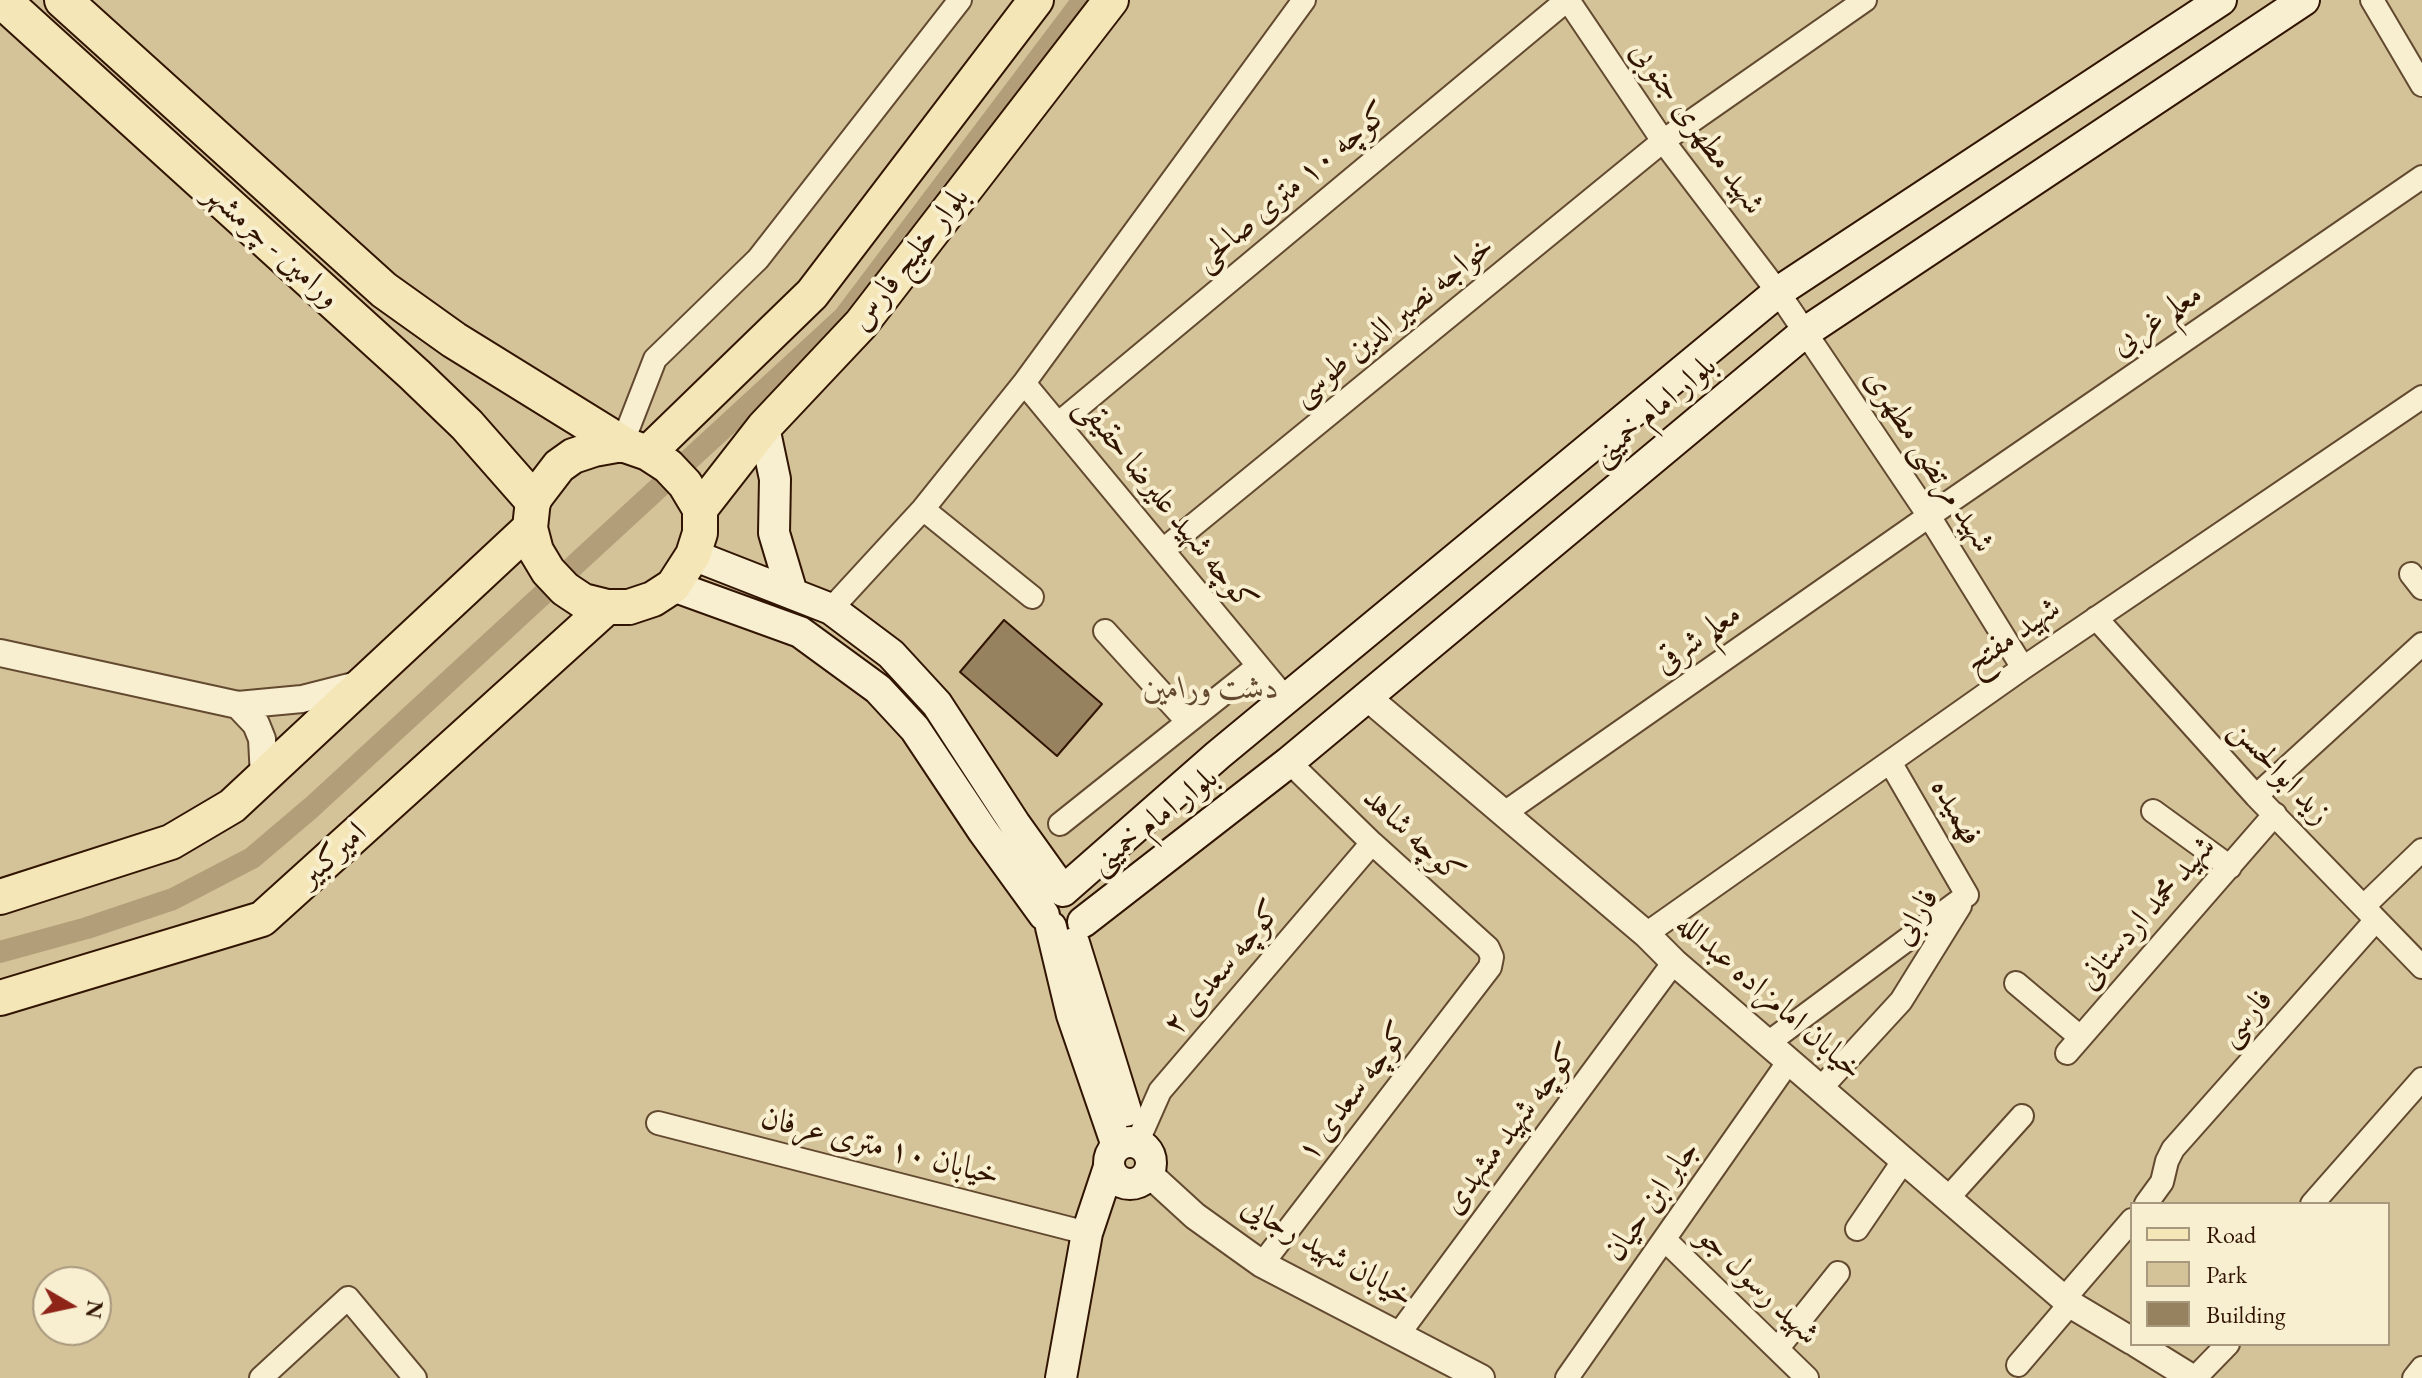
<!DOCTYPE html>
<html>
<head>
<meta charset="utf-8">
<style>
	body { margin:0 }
	#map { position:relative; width:2422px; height:1378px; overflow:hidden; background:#f5e6b7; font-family:"EB Garamond",serif }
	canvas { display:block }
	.legend { position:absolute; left:2130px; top:1202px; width:260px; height:144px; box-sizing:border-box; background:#f8efd0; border:2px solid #a8987e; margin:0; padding:10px 14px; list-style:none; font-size:24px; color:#311502 }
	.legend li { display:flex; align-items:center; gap:16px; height:40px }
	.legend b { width:40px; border:2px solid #a8987e }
	.north { position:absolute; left:32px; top:1266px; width:80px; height:80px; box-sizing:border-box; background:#f8efd0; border:2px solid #a8987e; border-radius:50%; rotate:99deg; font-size:22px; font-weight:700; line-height:32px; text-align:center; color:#311502 }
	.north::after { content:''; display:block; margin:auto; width:28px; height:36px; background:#8f2418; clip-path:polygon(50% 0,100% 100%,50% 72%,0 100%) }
</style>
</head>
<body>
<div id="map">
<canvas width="2422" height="1378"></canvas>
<ul class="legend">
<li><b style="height:10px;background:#f5e6b7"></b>Road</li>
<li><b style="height:22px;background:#d4c298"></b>Park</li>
<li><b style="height:22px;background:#978260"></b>Building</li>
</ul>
<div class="north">N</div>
</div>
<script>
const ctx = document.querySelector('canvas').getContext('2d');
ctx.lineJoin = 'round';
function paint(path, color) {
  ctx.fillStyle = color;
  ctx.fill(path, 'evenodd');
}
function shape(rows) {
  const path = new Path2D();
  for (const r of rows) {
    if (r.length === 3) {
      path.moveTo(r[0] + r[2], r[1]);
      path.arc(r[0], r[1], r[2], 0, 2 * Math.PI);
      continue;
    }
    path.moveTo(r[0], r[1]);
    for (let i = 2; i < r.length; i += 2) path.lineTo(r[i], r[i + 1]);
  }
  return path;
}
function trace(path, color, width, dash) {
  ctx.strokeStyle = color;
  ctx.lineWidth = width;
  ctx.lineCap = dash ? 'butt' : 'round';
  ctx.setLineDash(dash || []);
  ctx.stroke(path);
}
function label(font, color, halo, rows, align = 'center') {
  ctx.font = font + ' "EB Garamond",Amiri,serif';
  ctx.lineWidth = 8;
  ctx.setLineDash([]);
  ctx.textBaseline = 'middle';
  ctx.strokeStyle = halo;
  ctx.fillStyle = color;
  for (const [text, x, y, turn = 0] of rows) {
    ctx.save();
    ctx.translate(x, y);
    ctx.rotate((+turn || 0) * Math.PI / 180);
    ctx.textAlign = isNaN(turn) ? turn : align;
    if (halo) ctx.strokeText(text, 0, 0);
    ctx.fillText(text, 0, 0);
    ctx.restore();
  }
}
const green = shape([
	[0,0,2422,0,2422,1378,0,1378],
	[2132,1204,2388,1204,2388,1344,2132,1344],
	[48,1282,96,1282,96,1330,48,1330]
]);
const canal = shape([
	[0,952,87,928,173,899,252,858,312,807,844,317,1083,0]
]);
const building = shape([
	[1004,620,1102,704,1057,756,960,672,1004,620]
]);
const minor = shape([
	[1568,0,1663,141,1778,292,1929,516,2023,668],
	[2372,0,2422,85],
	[1024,383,1286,699],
	[1059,423,1567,0],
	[622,444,655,359,758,259,960,0],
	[923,509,1032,597],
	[1163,550,1663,141,1865,0],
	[2411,574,2422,588],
	[831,609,923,509,1024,383,1304,0],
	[2096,618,2256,796,2422,967],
	[1105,631,1187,721],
	[1890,762,1967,895],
	[2256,796,2422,644],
	[2153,811,2230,867],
	[1503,814,1929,516,2422,177],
	[1060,824,1258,666],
	[2364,906,2422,850],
	[1646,934,2023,668,2422,397],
	[2016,983,2080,1037],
	[1768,1043,1967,895],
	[2067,1053,2275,814],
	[1821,1088,1901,1001,1960,906],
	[658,1123,1087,1233],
	[1137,1143,1160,1091,1372,843],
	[1948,1198,2022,1116],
	[2146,1204,2162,1182,2167,1161,2173,1149,2376,920],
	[2312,1204,2422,1079],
	[1857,1229,1904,1160],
	[1665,1240,1807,1378],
	[1262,1264,1490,967,1492,957,1488,948,1372,843,1289,762],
	[2064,1299,2132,1220],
	[1398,1335,1674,962],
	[1778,1348,1838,1273],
	[2018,1365,2070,1304],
	[261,1378,348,1298,415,1378],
	[1567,1378,1789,1061],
	[2195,1378,2228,1344],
	[2414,1378,2422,1368]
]);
const tertiary = shape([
	[0,653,238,705,302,699,361,684],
	[1367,697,1646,934,1674,962,2070,1304,2132,1341],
	[238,705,256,724,262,739,264,777],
	[1148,1173,1195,1216,1262,1264,1481,1378],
	[2137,1344,2192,1378]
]);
const secondary = shape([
	[764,427,775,479,774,533,792,593],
	[693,555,831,609,891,654,937,704,1015,824,1063,891,1218,755,1778,292,2221,0],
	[673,586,800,632,878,689,915,729,983,831,1044,915],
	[1083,922,1289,762,1804,333,2304,0],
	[1051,927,1072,1015,1117,1146],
	[1074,943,1126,1111],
	[1130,1163,21],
	[1061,1378,1087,1233,1109,1167]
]);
const primary = shape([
	[622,444,648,453,668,466,685,484,700,509,700,533,693,555,673,586,653,599,629,607,607,607,583,601,565,589,548,571,536,551,530,528,533,500,559,466,573,456,594,449,622,444],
	[648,453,812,294,1036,0],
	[700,509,764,427,861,324,1111,0],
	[0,897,171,842,232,806,530,528],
	[0,998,262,919,607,607]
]);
const trunk = shape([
	[2,0,415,375,467,425,533,500],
	[63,0,384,290,454,340,622,444]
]);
const streetNames = [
	["شهید مطهری جنوبی",1697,128,54],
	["کوچه ۱۰ متری صالحی",1292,187,-40],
	["ورامین - چرمشهر",272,246,42],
	["بلوار خلیج فارس",910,259,-52],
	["معلم غربی",2157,320,-34],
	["خواجه نصیر الدین طوسی",1393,321,-39],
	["بلوار امام خمینی",1654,411,-40],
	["شهید مرتضی مطهری",1929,461,57],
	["کوچه شهید علیرضا حقیقی",1166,504,51],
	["شهید مفتح",2013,636,-35],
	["معلم شرقی",1698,639,-35],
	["زید ابوالحسن",2280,772,47],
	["فهمیده",1956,812,60],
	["بلوار امام خمینی",1154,821,-38],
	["کوچه شاهد",1413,836,43],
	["امیرکبیر",333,855,-42],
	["شهید محمد اردستانی",2147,913,-49],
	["فارابی",1916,917,-58],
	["کوچه سعدی ۲",1223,968,-50],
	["خیابان امامزاده عبدالله",1769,997,41],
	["فارسی",2246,1018,-48],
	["کوچه سعدی ۱",1354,1092,-53],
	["کوچه شهید مشهدی",1511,1129,-53],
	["خیابان ۱۰ متری عرفان",880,1147,14],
	["جابر ابن حیان",1652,1201,-55],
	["خیابان شهید رجایی",1327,1252,30],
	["شهید رسول جو",1758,1286,44]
];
const parkNames = [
	["دشت ورامین",1211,689]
];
paint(green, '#d4c298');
trace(canal, '#b29f79', 22);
paint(building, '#978260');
trace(building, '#311502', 2);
trace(minor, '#62492f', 26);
trace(tertiary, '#62492f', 30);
trace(secondary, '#311502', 34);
trace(primary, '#311502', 38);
trace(trunk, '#311502', 40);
trace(minor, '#f8efd0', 22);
trace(tertiary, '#f8efd0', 26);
trace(secondary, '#f8efd0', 30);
trace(primary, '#f5e6b7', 34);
trace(trunk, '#f5e6b7', 36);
label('32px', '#311502', '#f8efd0', streetNames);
label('italic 32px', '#62492f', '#f8efd0', parkNames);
</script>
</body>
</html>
